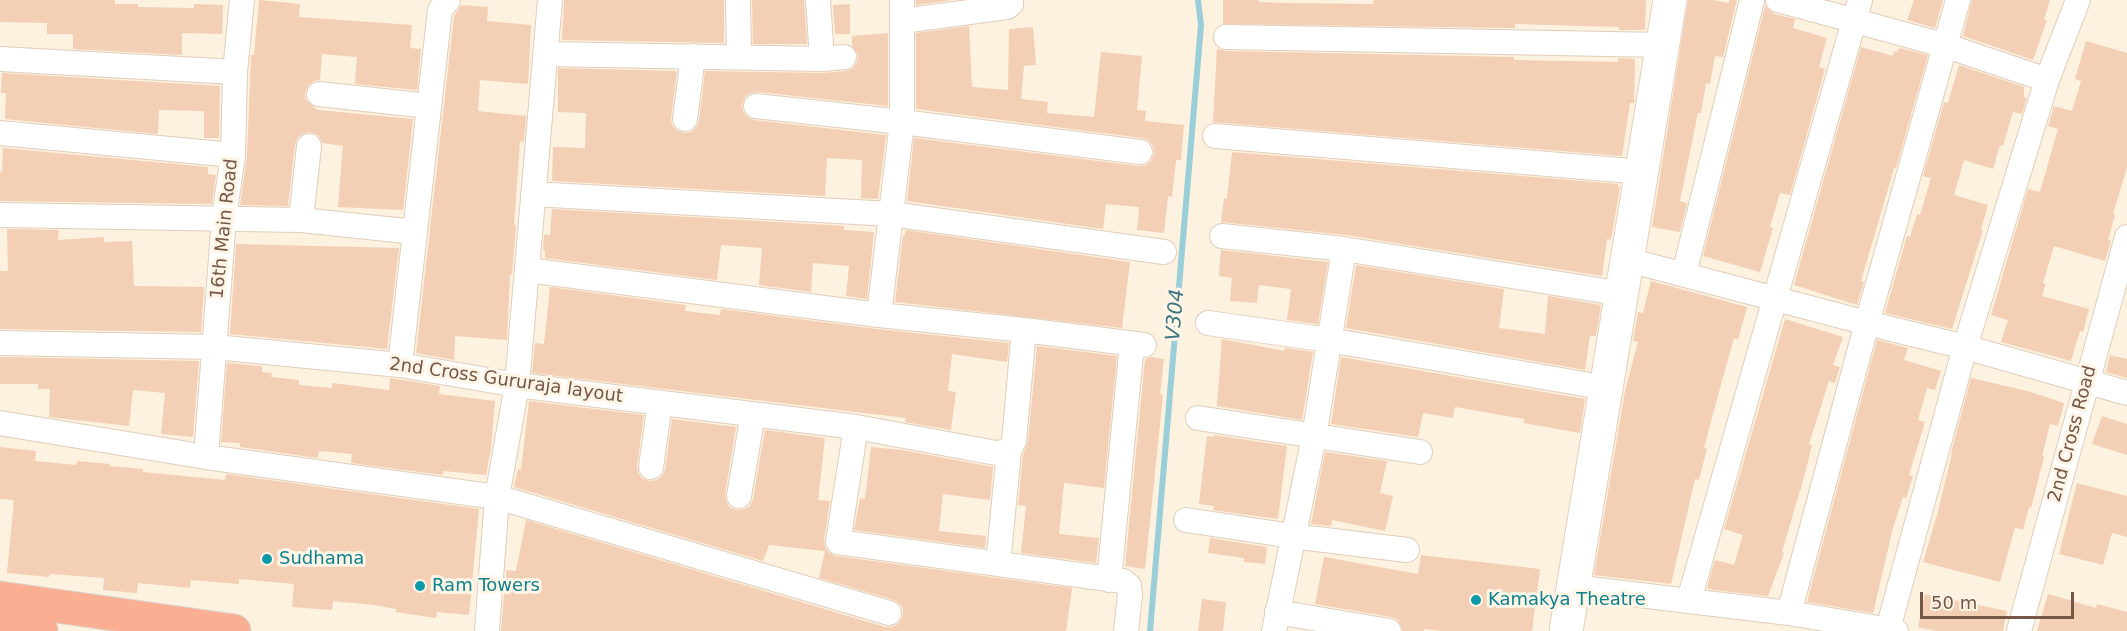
<!DOCTYPE html>
<html>
<head>
<meta charset="utf-8">
<style>
	body { margin:0 }
	#map { position:relative; width:2127px; height:631px; overflow:hidden; background:#fdf1df; font-family:"DejaVu Sans",sans-serif }
	canvas { display:block }
	.scale { position:absolute; left:1920px; top:592px; width:154px; height:27px; box-sizing:border-box; border:3px solid #745746; border-top:0; padding-left:8px; font-size:18px; line-height:21px; white-space:nowrap; color:#745746; -webkit-text-stroke:4px #fff5e6; paint-order:stroke }
</style>
</head>
<body>
<div id="map">
<canvas width="2127" height="631"></canvas>
<div class="scale">50 m</div>
</div>
<script>
const ctx = document.querySelector('canvas').getContext('2d');
ctx.lineJoin = 'round';
function shape(rows) {
  const path = new Path2D();
  for (const r of rows) {
    path.moveTo(r[0], r[1]);
    for (let i = 2; i < r.length; i += 2) path.lineTo(r[i], r[i + 1]);
  }
  return path;
}
function trace(path, color, width, dash) {
  ctx.strokeStyle = color;
  ctx.lineWidth = width;
  ctx.lineCap = dash ? 'butt' : 'round';
  ctx.setLineDash(dash || []);
  ctx.stroke(path);
}
function paint(path, color) {
  ctx.fillStyle = color;
  ctx.fill(path, 'evenodd');
}
function label(font, color, halo, rows, align = 'center') {
  ctx.font = font + ' "DejaVu Sans",sans-serif';
  ctx.lineWidth = 6;
  ctx.setLineDash([]);
  ctx.textBaseline = 'middle';
  ctx.strokeStyle = halo;
  ctx.fillStyle = color;
  for (const [text, x, y, turn = 0] of rows) {
    ctx.save();
    ctx.translate(x, y);
    ctx.rotate((+turn || 0) * Math.PI / 180);
    ctx.textAlign = isNaN(turn) ? turn : align;
    if (halo) ctx.strokeText(text, 0, 0);
    ctx.fillText(text, 0, 0);
    ctx.restore();
  }
}
const stream = shape([
	[1150,631,1201,25,1198,0]
]);
const building = shape([
	[0,0,115,0,115,4,138,4,138,7,194,8,194,4,223,5,222,34,182,33,182,55,73,49,73,34,47,34,47,23,0,22],
	[259,0,300,4,299,17,412,25,410,48,421,49,417,90,355,84,357,57,322,54,320,80,314,81,308,85,305,93,306,100,318,110,413,119,403,210,338,207,343,146,323,143,318,135,310,132,304,133,298,137,295,144,288,206,240,205,247,155,251,55,254,55],
	[564,0,724,0,724,43,562,40],
	[752,0,804,0,807,44,753,44],
	[916,0,952,0,916,5],
	[1223,0,1259,0,1259,2,1285,3,1373,4,1374,0,1646,0,1645,30,1619,30,1619,27,1515,24,1515,28,1223,24],
	[1688,0,1713,0,1729,3,1729,0,1737,0,1723,57,1715,56,1710,84,1706,83,1701,113,1698,113,1680,201,1687,203,1680,232,1652,227],
	[1914,0,1943,0,1935,28,1907,20],
	[1972,0,2050,0,2044,20,2047,20,2033,60,1963,36],
	[850,4,850,34,835,34,833,5],
	[461,5,488,7,487,21,531,25,528,84,480,80,478,111,526,116,524,142,520,141,514,225,516,225,512,275,510,275,507,340,455,336,454,360,416,353,454,16],
	[1765,6,1774,14,1795,19,1793,28,1827,38,1819,67,1825,69,1790,195,1780,193,1770,227,1773,228,1760,272,1703,256],
	[969,26,972,87,1008,90,1009,29,1033,27,1036,65,1024,66,1021,99,1048,102,1047,113,1094,117,1101,52,1142,56,1137,110,1146,111,1145,121,1184,125,1181,160,1176,160,1172,197,1168,196,1164,233,1137,230,1139,207,1106,204,1103,229,907,201,914,138,1138,166,1146,165,1151,161,1154,154,1153,146,1148,140,1142,138,916,109,916,33],
	[888,33,888,106,758,92,751,93,745,97,742,105,743,111,747,117,754,120,886,135,878,199,861,198,862,160,827,158,825,196,552,181,553,147,585,148,586,113,558,112,558,68,677,71,671,118,672,125,676,130,684,133,691,132,696,128,699,121,705,71,822,73,845,71,853,68,857,62,858,55,852,46,852,36],
	[2086,41,2127,53,2127,167,2113,214,2115,215,2108,240,2111,241,2105,261,2054,246,2043,283,2046,284,2042,296,2089,309,2083,332,2080,331,2071,361,2001,342,2008,320,1991,315,2028,189,2040,192,2058,129,2048,126,2054,106,2072,111,2081,81,2075,79],
	[1861,47,1893,56,1894,51,1897,52,1899,48,1928,55,1896,168,1894,168,1893,172,1861,281,1864,282,1857,305,1794,285],
	[1217,49,1226,51,1514,57,1514,60,1618,62,1618,58,1635,59,1634,103,1630,103,1622,156,1213,122],
	[1959,65,2024,87,2024,97,2027,98,2022,114,2013,112,2003,146,2000,145,1993,169,1964,160,1954,195,1988,205,1981,229,1983,230,1952,329,1885,313,1907,236,1910,237,1917,214,1920,215,1931,178,1923,176,1944,102,1948,103],
	[2,73,220,86,219,138,204,138,204,112,202,111,159,110,158,134,5,119,6,93,1,93],
	[3,148,208,167,208,174,216,175,212,204,0,201,0,171,2,172],
	[1232,152,1618,184,1618,187,1620,187,1611,240,1607,239,1602,276,1346,235,1221,222,1224,198,1227,198],
	[552,209,828,225,844,226,844,230,874,232,867,299,846,296,849,266,813,263,811,292,759,285,762,248,721,245,717,280,545,258,545,250,543,250,544,235,550,235],
	[7,229,59,230,58,240,104,237,104,242,132,241,134,286,204,287,201,332,0,329,0,271,8,271],
	[906,230,1130,262,1122,328,895,302,903,235,905,235],
	[236,244,399,248,387,349,230,334],
	[1221,250,1328,262,1318,324,1287,320,1291,289,1259,285,1257,303,1230,301,1232,278,1219,276],
	[1356,265,1504,289,1499,328,1545,334,1548,296,1601,305,1596,336,1590,336,1585,370,1346,328],
	[1651,281,1747,307,1738,340,1734,338,1717,399,1704,448,1707,449,1699,480,1695,479,1671,584,1594,575,1625,391,1638,342,1633,341,1638,312,1643,313],
	[550,287,686,305,685,311,720,315,721,309,877,329,1009,343,1007,362,952,354,948,391,956,392,951,430,905,422,906,418,532,373,535,343,544,344],
	[1785,319,1843,337,1833,365,1840,367,1835,383,1829,381,1809,444,1812,445,1806,470,1782,552,1784,553,1768,596,1714,590,1707,588,1715,560,1734,565,1743,535,1724,529],
	[1222,339,1284,351,1285,348,1313,352,1302,420,1217,406],
	[1877,340,1908,348,1904,360,1941,371,1935,390,1927,388,1918,420,1925,422,1909,475,1913,476,1906,498,1903,497,1893,528,1873,613,1807,602],
	[1037,346,1117,356,1104,488,1064,483,1059,534,1099,538,1096,563,1021,553,1026,506,1018,505,1023,455,1028,442],
	[2110,355,2127,359,2127,378,2106,372],
	[0,357,199,361,193,437,161,434,165,393,133,390,129,426,49,417,50,389,38,389,38,384,0,384],
	[1151,357,1164,359,1160,394,1163,395,1145,569,1125,566,1145,359],
	[1341,357,1585,399,1580,433,1524,423,1524,419,1455,407,1453,418,1423,413,1418,437,1331,424],
	[227,363,262,366,262,372,272,373,271,377,299,380,299,385,332,388,332,383,389,390,390,378,440,386,439,394,495,401,491,448,486,475,443,471,443,475,351,463,352,454,319,451,318,458,240,447,240,443,221,442],
	[1971,378,2031,392,2064,403,2058,426,2050,424,2042,456,2044,457,2031,508,2029,507,2023,530,2015,527,2000,582,1923,562,1938,512,1952,453,1951,453],
	[529,401,644,415,637,466,638,473,642,478,650,481,657,480,662,476,665,470,672,419,736,427,725,494,726,500,729,507,737,510,744,509,750,506,753,499,765,430,825,438,818,500,830,501,824,540,825,547,829,553,836,556,1072,588,1066,631,501,631,506,574,507,570,516,571,526,520,885,627,892,627,898,624,903,616,903,609,900,604,894,600,819,578,825,551,769,545,763,561,514,487,518,469,521,470],
	[2102,416,2127,424,2127,455,2092,444],
	[1214,435,1287,446,1278,519,1213,510,1214,506,1199,504,1207,436,1214,437],
	[0,447,36,451,35,461,76,465,77,461,110,464,110,466,143,469,143,472,225,480,226,474,479,509,469,615,437,612,436,618,396,612,396,609,374,605,333,601,332,610,292,607,294,584,239,579,239,584,191,580,190,588,138,583,137,593,103,590,104,578,50,574,49,577,7,573,14,500,0,499],
	[871,447,902,450,993,467,990,500,943,494,939,531,986,536,985,548,854,530,860,498,865,499],
	[1325,452,1387,461,1380,493,1393,496,1385,531,1332,520,1331,526,1311,524],
	[2077,483,2127,496,2127,537,2112,533,2103,565,2059,554],
	[1210,538,1267,547,1265,564,1244,562,1244,558,1208,553],
	[1421,555,1540,569,1532,631,1442,631,1424,629,1424,631,1403,631,1398,620,1391,617,1315,604,1324,557,1418,574],
	[1925,594,2007,611,2003,631,1937,631,1918,627],
	[2048,594,2096,608,2097,604,2127,612,2127,631,2037,631],
	[1202,599,1226,602,1223,631,1198,631]
]);
const street = shape([
	[738,0,739,57],
	[818,0,822,59],
	[1778,0,1947,46,2047,80],
	[902,21,1007,7,1011,4,1011,0],
	[1226,37,1664,45],
	[547,54,822,59,844,57],
	[0,59,235,72],
	[319,94,429,106],
	[756,106,902,122,1140,152],
	[685,119,693,56],
	[0,133,233,155],
	[1215,136,1643,172],
	[533,194,891,214,1164,252],
	[0,215,301,220,415,232],
	[301,220,309,146],
	[1222,236,1344,249,1623,294],
	[1628,260,1867,323,1965,347,2127,393],
	[527,270,879,315,1024,330,1144,345],
	[1684,274,1752,0],
	[879,315,902,122,902,0],
	[1208,323,1329,340,1607,388],
	[0,343,215,347,400,365,517,385,856,427,996,453,1009,451],
	[400,365,440,10,448,0],
	[1198,418,1420,452],
	[0,423,206,457,497,497,889,613],
	[856,427,838,542,1123,581,1129,586,1130,595,1126,631],
	[206,457,224,218,233,155,235,72,242,0],
	[651,467,660,403],
	[739,496,753,414],
	[1186,520,1292,536,1407,550],
	[998,564,1009,451,1014,441,1024,330],
	[1109,580,1132,344],
	[1573,587,1789,613,1896,631],
	[1689,600,1860,0],
	[1277,612,1389,631],
	[1789,613,1867,323,1958,0],
	[1888,629,1965,347,2047,80,2078,0],
	[487,631,497,497,517,385,550,0],
	[1274,631,1314,437,1344,249],
	[2019,631,2127,237]
]);
const secondary = shape([
	[1566,631,1670,0]
]);
const highway = shape([
	[0,598,234,631],
	[0,626,41,631]
]);
const markers = [
	[267,559,6,"#0f9aa8"],
	[420,586,6,"#0f9aa8"],
	[1476,600,6,"#0f9aa8"]
];
const streetNames = [
	["16th Main Road",225,229,-84],
	["2nd Cross Gururaja layout",506,381,8],
	["2nd Cross Road",2073,434,-75]
];
const cultureNames = [
	["Sudhama",279,559],
	["Ram Towers",432,586],
	["Kamakya Theatre",1488,600]
];
const waterNames = [
	["V304",1176,315,-85]
];
trace(stream, '#9aced8', 6);
paint(building, '#f3cfb6');
trace(street, '#e1cdbb', 26);
trace(secondary, '#e6ceb9', 35);
trace(highway, '#dbd3cf', 35);
trace(street, '#fff', 24);
trace(secondary, '#fff', 33);
trace(highway, '#faaf93', 33);
for (const [x, y, r, color] of markers) {
  const dot = new Path2D();
  dot.arc(x, y, r, 0, 2 * Math.PI);
  ctx.fillStyle = color;
  ctx.fill(dot);
  trace(dot, '#fff5e6', 2);
}
label('18px', '#745746', '#fff5e6', streetNames);
label('18px', '#0d838f', '#fff5e6', cultureNames, 'left');
label('italic 20px', '#3d7681', '#fff5e6', waterNames);
</script>
</body>
</html>
